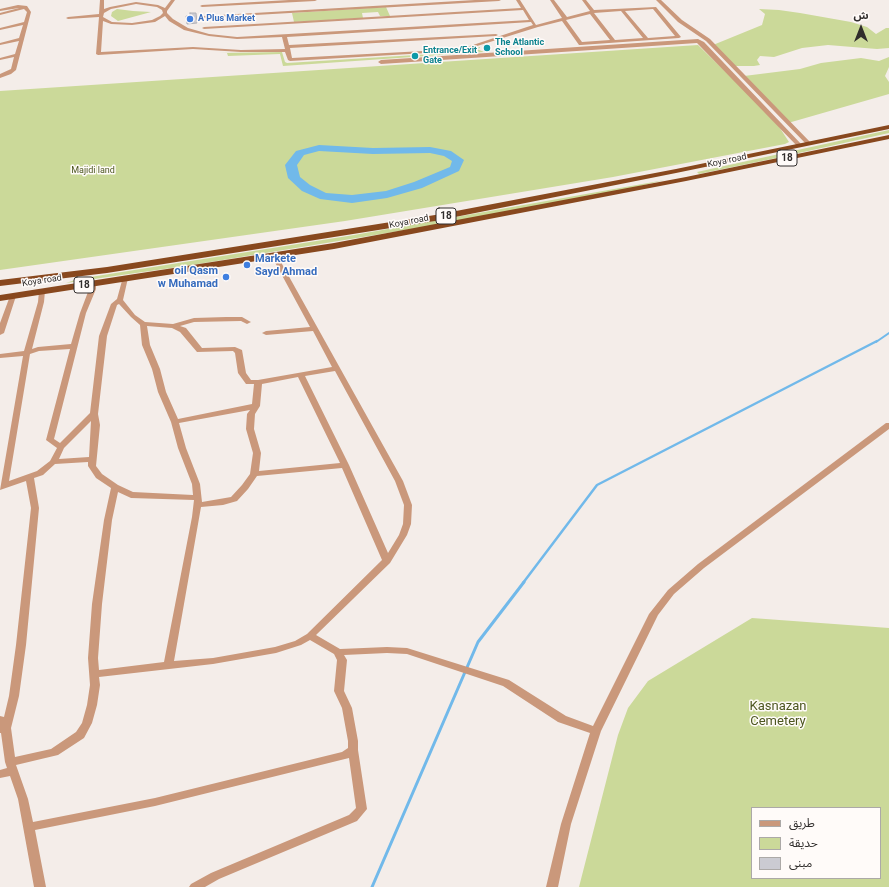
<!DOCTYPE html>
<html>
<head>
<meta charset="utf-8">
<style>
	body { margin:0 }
	#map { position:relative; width:889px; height:887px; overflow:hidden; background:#f4ede9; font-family:Roboto,"Noto Sans Arabic",sans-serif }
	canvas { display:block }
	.legend { position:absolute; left:751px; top:807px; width:130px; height:72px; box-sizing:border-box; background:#fffbf9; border:1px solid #aca9a7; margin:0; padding:5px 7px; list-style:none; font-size:12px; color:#302d2c }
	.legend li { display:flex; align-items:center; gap:8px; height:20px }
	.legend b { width:20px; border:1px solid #aca9a7 }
	.north { position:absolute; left:841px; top:8px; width:40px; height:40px; -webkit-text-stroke:3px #fffbf9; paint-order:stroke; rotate:0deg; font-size:11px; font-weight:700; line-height:16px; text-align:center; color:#302d2c }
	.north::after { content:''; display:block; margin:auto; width:14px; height:18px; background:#302d2c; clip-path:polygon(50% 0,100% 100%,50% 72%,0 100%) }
</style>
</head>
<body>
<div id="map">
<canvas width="889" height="887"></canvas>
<ul class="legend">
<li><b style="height:5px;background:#ca987b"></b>طريق</li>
<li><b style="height:11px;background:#cbd999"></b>حديقة</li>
<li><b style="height:11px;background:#cbcbd2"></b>مبنى</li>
</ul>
<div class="north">ش</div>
</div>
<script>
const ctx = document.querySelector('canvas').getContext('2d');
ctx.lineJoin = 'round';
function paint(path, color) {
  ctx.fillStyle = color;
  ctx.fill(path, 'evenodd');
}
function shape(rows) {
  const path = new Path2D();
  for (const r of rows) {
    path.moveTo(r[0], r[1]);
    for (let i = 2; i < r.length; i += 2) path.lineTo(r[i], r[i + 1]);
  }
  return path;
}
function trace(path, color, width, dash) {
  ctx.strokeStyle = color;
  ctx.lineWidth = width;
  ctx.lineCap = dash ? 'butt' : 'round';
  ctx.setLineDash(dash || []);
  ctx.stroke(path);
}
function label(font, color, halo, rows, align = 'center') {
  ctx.font = font + ' Roboto,sans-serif';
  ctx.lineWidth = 3;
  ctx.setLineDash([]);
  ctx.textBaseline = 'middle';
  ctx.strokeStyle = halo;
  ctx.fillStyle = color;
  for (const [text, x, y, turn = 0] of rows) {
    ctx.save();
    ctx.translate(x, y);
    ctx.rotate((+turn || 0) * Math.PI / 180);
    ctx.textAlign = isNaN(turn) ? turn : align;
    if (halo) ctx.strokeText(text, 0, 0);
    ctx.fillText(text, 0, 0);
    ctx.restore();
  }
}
const green = shape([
	[386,7,390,16,380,16,378,12,362,13,363,18,294,22,292,13],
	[117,9,133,11,151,12,118,21,111,16,112,12],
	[759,9,779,10,800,13,851,22,867,27,876,34,886,28,889,28,889,48,877,49,828,45,802,48,774,57,760,56,757,60,760,65,754,66,734,66,713,45,762,25,765,14],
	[698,45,774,119,789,142,785,144,613,177,345,221,0,270,0,91],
	[480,47,480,48,477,49,484,52,283,66,280,54,228,56,227,53,218,53,282,52,285,62,287,63,464,52],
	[889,57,889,67,885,76,889,82,889,94,788,123,744,76,800,69,821,63,861,58,879,61],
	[889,130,889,133,781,157,699,174,697,172],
	[665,180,581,200,491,216,192,265,66,283,78,279,354,235],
	[752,618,889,628,889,887,579,887,618,735,628,708,648,681],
	[752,808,880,808,880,878,752,878]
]);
const streamFar2 = shape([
	[876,342,889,333]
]);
const streamFar1 = shape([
	[523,583,597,485,877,341]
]);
const stream = shape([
	[372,887,478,642,524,582]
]);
const river = shape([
	[319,145,373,148,430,147,451,151,464,160,459,171,422,188,387,198,352,203,320,199,302,191,288,178,285,165,296,151,319,145],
	[319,151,373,154,430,153,444,156,452,161,450,167,414,182,386,191,352,195,326,193,310,185,300,177,297,165,304,155,319,151]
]);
const building = shape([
	[190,13,196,13,197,23,187,24,186,16,190,16,190,13]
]);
const minor = shape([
	[100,0,104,0,104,9,110,7,136,2,158,5,165,8,171,0,175,0,167,11,167,13,173,19,188,28,209,34,237,37,529,20,523,10,204,29,202,28,204,27,521,8,516,0,520,0,536,25,562,18,550,0,554,0,567,17,590,11,582,0,586,0,594,10,656,7,681,37,679,38,581,45,579,45,562,21,538,27,461,51,290,61,288,60,285,52,241,52,193,49,98,55,96,54,99,17,68,19,66,18,68,17,99,14,100,0],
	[136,4,157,7,162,10,163,13,160,16,152,20,132,23,112,22,103,17,104,13,111,9,136,4],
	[653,9,675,36,648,38,625,11,653,9],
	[621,11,643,38,615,40,594,13,621,11],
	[590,14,610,40,582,42,566,20,590,14],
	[165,16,169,21,184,30,209,36,237,39,282,37,285,49,241,50,193,47,101,52,103,21,111,24,132,25,155,22,165,16],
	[531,22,533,25,461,49,292,58,290,48,496,36,498,35,496,34,289,45,287,37,531,22],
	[289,0,317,0,315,1,202,7,200,6,202,5,289,0],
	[475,0,501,0,499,1,203,18,201,17,203,16,475,0],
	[656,0,661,0,682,20,710,39,811,143,811,145,807,145,706,41,678,22,656,0],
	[18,5,27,6,31,12,16,70,11,74,0,78,0,74,11,69,14,57,0,60,0,58,15,54,19,41,0,45,0,43,19,38,23,25,0,30,0,28,24,22,27,12,24,9,0,15,0,13,19,8,0,11,0,9,18,5],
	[274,253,277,255,403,481,412,505,411,524,407,535,390,563,316,635,340,649,387,647,407,648,509,680,566,716,593,726,649,614,668,590,698,564,886,423,889,423,889,429,704,568,674,594,658,615,601,731,571,824,558,887,546,887,561,824,590,733,558,722,503,686,407,654,387,653,344,655,347,660,344,691,352,708,358,741,358,750,367,809,357,821,219,879,205,887,189,887,191,884,211,873,349,815,356,808,349,758,155,806,35,830,46,887,34,887,18,799,10,776,0,778,0,770,7,768,5,762,1,733,0,733,0,716,4,717,9,696,16,645,31,508,26,481,0,490,23,356,0,358,0,354,24,351,38,302,39,291,42,289,45,291,44,302,32,349,38,347,71,344,80,313,91,284,92,283,96,283,96,289,86,313,54,439,60,443,90,413,99,336,111,304,117,299,123,277,125,276,128,278,123,300,135,315,145,322,173,324,194,318,226,317,242,317,249,321,251,322,247,324,241,321,194,322,180,326,186,328,202,348,235,347,242,350,246,373,251,380,258,380,332,367,313,331,266,335,262,333,266,331,310,327,271,255,274,253],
	[119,304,131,317,140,325,142,345,152,369,158,392,171,422,178,448,192,484,193,495,133,492,118,485,102,474,96,466,100,425,98,414,107,336,117,305,119,304],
	[147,326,172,328,180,332,197,352,233,351,235,353,238,373,246,384,254,384,252,404,178,419,166,392,160,369,150,345,147,326],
	[70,349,46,440,57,448,50,461,37,471,9,481,30,354,39,351,70,349],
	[335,371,395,481,404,505,403,524,399,535,388,553,349,465,305,376,335,371],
	[298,377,340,463,259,471,261,453,254,429,255,414,260,406,262,384,298,377],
	[250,410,247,414,246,429,253,453,250,474,242,485,231,497,202,502,200,484,186,448,179,423,250,410],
	[91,421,89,457,59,459,64,448,91,421],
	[88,462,88,466,96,478,111,488,104,520,92,604,88,658,90,685,87,705,82,723,76,732,51,749,15,757,11,728,19,696,26,645,39,508,34,478,43,475,55,464,88,462],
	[342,468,382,560,307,634,295,641,275,647,213,658,174,661,201,507,223,505,237,501,248,489,257,476,342,468],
	[118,492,131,498,194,500,192,517,164,662,99,670,98,658,102,604,112,520,118,492],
	[310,640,334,654,337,660,334,691,342,708,348,741,348,748,342,752,155,798,33,822,28,799,16,765,58,755,84,738,92,723,97,705,100,685,99,677,213,664,276,653,301,645,310,640],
	[13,294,16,296,4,333,0,335,0,323,10,296,13,294]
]);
const tertiary = shape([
	[698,39,704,42,802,145,802,147,798,147,697,43,381,64,378,62,381,60,698,39]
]);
const trunk = shape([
	[889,125,889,129,676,173,435,221,107,273,0,286,0,280,107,267,435,215,676,169,889,125],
	[889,135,889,139,686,181,334,249,0,301,0,295,334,243,686,177,889,135]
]);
const markers = [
	[190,19,4,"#3f7fe0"],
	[487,48,4,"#0f9aa8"],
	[415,56,4,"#0f9aa8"],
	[247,265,4,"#3f7fe0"],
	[226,277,4,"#3f7fe0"]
];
const farShopnames = [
	["A Plus Market",198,19]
];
const farCulturenames = [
	["The Atlantic",495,43],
	["School",495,53],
	["Entrance/Exit",423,51],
	["Gate",423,61]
];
const farStreetnames = [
	["Koya road",727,161,-12],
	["Koya road",409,222,-11],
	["Koya road",42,281,-9]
];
const farParknames = [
	["Majidi land",93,171]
];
const shields = [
	[787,158,20],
	[446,216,20],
	[84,285,20]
];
const shieldNames = [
	["18",787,158],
	["18",446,216],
	["18",84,285]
];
const shopNames = [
	["Markete",255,259],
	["Sayd Ahmad",255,272],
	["oil Qasm",218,271,"right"],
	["w Muhamad",218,284,"right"]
];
const nearParknames = [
	["Kasnazan",778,707],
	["Cemetery",778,722]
];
paint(green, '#cbd999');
trace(streamFar2, '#71b9ea', 2);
trace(streamFar1, '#71b9ea', 2.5);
trace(stream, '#71b9ea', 3);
paint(river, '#71b9ea');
paint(building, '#cbcbd2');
trace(building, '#b0b0b6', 1);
paint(minor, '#ca987b');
paint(tertiary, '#ca987b');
paint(trunk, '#88481e');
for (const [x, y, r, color] of markers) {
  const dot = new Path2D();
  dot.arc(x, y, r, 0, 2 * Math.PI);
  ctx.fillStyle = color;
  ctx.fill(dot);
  trace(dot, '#fffbf9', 1.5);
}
label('bold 9px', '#366cbe', '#fffbf9', farShopnames, 'left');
label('bold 9px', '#0d838f', '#fffbf9', farCulturenames, 'left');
label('9px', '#302d2c', '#fffbf9', farStreetnames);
label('9px', '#4d5720', '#fffbf9', farParknames);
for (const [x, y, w] of shields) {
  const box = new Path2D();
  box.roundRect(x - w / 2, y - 8, w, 16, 3);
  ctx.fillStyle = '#fffbf9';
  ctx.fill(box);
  trace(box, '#302d2c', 1);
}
label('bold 10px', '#302d2c', null, shieldNames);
label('bold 11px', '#366cbe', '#fffbf9', shopNames, 'left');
label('13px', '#4d5720', '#fffbf9', nearParknames);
</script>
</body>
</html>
